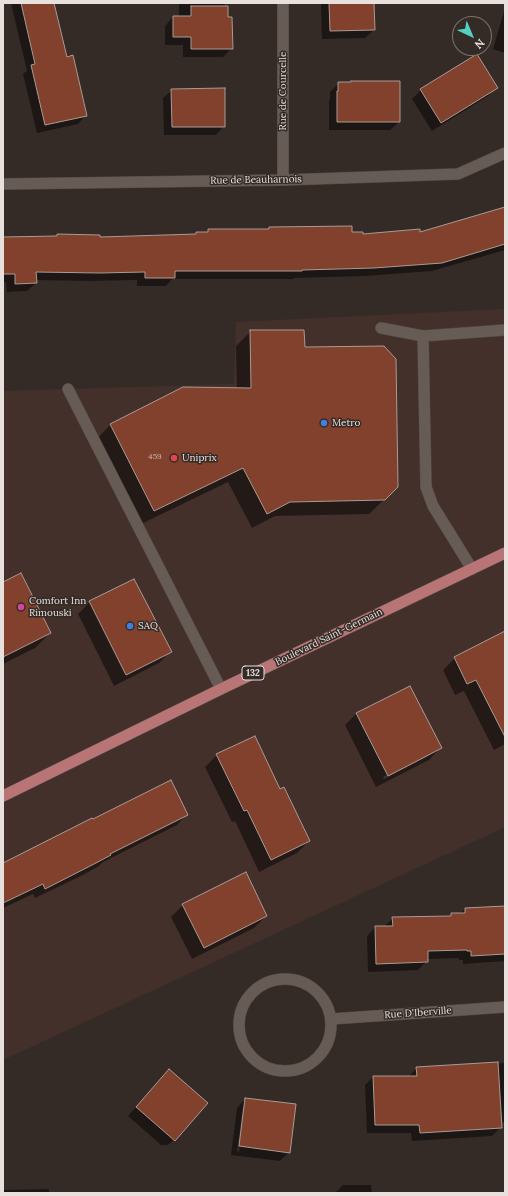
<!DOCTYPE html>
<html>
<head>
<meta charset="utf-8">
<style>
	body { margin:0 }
	#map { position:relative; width:508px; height:1196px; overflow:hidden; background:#352b26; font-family:Lora,serif }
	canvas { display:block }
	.frame { position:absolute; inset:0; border:4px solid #e7e0dd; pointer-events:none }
	.north { position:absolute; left:452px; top:16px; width:40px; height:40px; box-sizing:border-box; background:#352b26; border:1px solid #7c736f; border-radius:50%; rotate:136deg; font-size:11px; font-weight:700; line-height:16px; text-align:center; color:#e7e0dd }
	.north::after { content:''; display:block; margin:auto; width:14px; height:18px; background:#55cec4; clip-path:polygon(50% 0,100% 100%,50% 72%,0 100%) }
</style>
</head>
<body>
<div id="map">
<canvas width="508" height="1196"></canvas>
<div class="frame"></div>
<div class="north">N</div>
</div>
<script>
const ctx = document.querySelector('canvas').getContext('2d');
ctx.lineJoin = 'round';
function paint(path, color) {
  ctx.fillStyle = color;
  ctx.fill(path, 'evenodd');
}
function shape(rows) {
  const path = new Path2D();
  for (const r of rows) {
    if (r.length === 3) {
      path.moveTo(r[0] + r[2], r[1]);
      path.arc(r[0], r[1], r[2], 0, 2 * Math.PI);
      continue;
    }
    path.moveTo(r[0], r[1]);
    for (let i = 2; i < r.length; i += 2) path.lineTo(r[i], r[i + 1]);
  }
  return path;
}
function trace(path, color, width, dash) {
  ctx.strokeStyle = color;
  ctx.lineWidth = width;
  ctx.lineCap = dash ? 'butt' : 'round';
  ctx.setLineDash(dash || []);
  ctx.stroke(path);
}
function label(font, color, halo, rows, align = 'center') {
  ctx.font = font + ' Lora,serif';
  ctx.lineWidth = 3;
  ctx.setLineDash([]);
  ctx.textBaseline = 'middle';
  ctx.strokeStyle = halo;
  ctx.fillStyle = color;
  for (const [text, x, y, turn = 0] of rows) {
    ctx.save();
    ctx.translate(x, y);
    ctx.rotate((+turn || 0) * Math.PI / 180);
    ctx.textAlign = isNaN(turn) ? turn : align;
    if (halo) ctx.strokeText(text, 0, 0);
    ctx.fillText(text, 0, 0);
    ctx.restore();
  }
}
const commercial = shape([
	[505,309,505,827,3,1060,3,391,234,384,236,322]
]);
const shadow = shape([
	[11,3,53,3,66,58,86,115,78,124,37,133,23,74,27,71],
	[179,3,224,3,232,48,223,57,183,57,183,45,165,45,165,26,173,17,179,17],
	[321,3,373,3,374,30,365,38,322,39],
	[505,8,505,53,493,49],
	[477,55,497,87,488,96,432,131,412,99,421,90],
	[339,83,399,122,390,130,329,130,329,100,330,99,330,92],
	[172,90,224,126,216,135,164,135,163,98],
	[505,208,505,250,432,271,365,276,294,278,293,279,172,279,166,286,137,286,137,280,90,281,36,280,36,283,27,291,7,292,6,282,3,282,3,238,55,237,57,235,99,238,193,236,196,233,206,233,209,230,267,230,270,228,351,233,362,235,419,233],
	[251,331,397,487,369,514,275,516,252,528,228,482,139,525,96,440,110,425,183,388,237,389,236,346],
	[3,583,50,633,35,648,3,664],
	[90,602,171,651,159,663,114,686,78,614],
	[505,639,505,744,494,750,464,691,455,695,443,670,455,658],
	[357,713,440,748,429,760,376,787,345,725],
	[428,754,428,756,384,779,383,777],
	[217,755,280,790,309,841,297,853,259,872,235,821,232,822,205,767],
	[187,814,177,825,103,862,99,866,83,875,35,898,33,894,3,908,3,864],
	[183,905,266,916,254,928,192,959,171,917],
	[505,907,505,961,463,964,463,960,459,960,459,958,427,959,427,961,418,970,368,972,367,936,375,927,384,927,393,918,449,917,452,914,460,914,465,909],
	[505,1063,505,1122,500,1122,500,1128,492,1136,412,1141,411,1133,367,1133,365,1085,373,1077,408,1077,417,1068],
	[161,1079,177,1137,168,1145,161,1145,128,1116],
	[245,1099,289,1152,280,1161,231,1155,237,1108],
	[243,1107,245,1107,239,1152,237,1151],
	[343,1185,371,1185,372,1193,335,1193],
	[49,1189,49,1193,3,1193,3,1190]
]);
const building = shape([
	[21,3,54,3,67,57,73,55,87,116,45,125,31,65,35,64,21,3],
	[329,3,374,3,375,30,330,31,329,3],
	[191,6,228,6,228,17,232,17,233,49,191,49,191,37,173,37,173,16,191,16,191,6],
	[477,54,498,88,441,123,420,89,477,54],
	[351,81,400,81,400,122,337,122,337,91,338,91,338,82,351,82,351,81],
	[225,88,225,127,172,127,171,89,225,88],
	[505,207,505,244,442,263,374,268,302,270,302,271,175,271,175,278,145,278,145,272,99,273,36,272,37,283,15,284,15,274,3,274,3,237,57,236,57,234,100,235,100,237,196,234,196,232,208,232,208,229,269,229,269,227,352,226,352,232,363,232,363,234,420,229,420,232,505,207],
	[250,330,304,330,305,347,384,346,396,359,398,487,385,500,290,502,267,514,243,468,154,511,110,424,183,387,251,388,250,330],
	[21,573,51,633,3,657,3,582,21,573],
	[134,579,172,652,126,675,89,601,134,579],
	[505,631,505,737,476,680,467,684,454,657,505,631],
	[410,686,442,748,388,776,356,713,410,686],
	[255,736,280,789,284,787,310,841,271,860,247,810,244,811,216,754,255,736],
	[171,780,188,815,110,854,111,855,94,864,45,889,43,884,3,903,3,863,92,818,93,819,171,780],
	[246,872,267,916,204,948,182,904,246,872],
	[505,906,505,954,471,956,471,951,467,951,467,950,428,951,428,962,376,964,375,926,393,926,392,917,451,916,451,913,465,913,465,908,505,906],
	[498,1062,502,1128,420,1133,419,1125,375,1125,373,1076,417,1076,416,1067,498,1062],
	[169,1069,208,1103,175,1141,136,1107,169,1069],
	[245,1098,296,1104,290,1153,239,1146,245,1098]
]);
const service = shape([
	[381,328,423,336],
	[68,389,221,689],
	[472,569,433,506,426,487,423,336,505,330]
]);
const minor = shape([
	[283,180,283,3],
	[3,184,283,180,458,174,505,153],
	[285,1025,46],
	[331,1019,505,1007]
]);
const primary = shape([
	[3,796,221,689,505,553]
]);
const markers = [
	[324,423,4,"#3f7fe0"],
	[174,458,4,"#e0444e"],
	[21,607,4,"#d1479c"],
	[130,626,4,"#3f7fe0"]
];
const numberNames = [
	["459",155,457]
];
const shields = [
	[253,673,22]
];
const shieldNames = [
	["132",253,673]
];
const streetNames = [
	["Rue de Courcelle",283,91,-90],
	["Rue de Beauharnois",256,180,-1],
	["Boulevard Saint-Germain",329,637,-26],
	["Rue D'Iberville",418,1013,-4]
];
const poiNames = [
	["Metro",332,423],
	["Uniprix",182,458],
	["Comfort Inn",29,601],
	["Rimouski",29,613],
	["SAQ",138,626]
];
paint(commercial, '#43302b');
paint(shadow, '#0007');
paint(building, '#81412c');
trace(building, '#a89b96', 1);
trace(service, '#514945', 12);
trace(minor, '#514945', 12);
trace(primary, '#514945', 12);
trace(service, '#665b55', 11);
trace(minor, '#665b55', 11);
trace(primary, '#b97575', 11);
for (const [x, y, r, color] of markers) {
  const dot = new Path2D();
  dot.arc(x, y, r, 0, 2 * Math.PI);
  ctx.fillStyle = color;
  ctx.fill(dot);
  trace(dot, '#352b26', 1.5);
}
label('8px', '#ceb8b1', null, numberNames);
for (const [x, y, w] of shields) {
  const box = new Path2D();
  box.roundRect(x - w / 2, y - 7, w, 14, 3);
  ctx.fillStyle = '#352b26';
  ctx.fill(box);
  trace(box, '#e7e0dd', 1);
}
label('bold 9px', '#e7e0dd', null, shieldNames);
label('10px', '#e7e0dd', '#352b26', streetNames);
label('10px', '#e7e0dd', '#352b26', poiNames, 'left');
</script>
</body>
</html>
